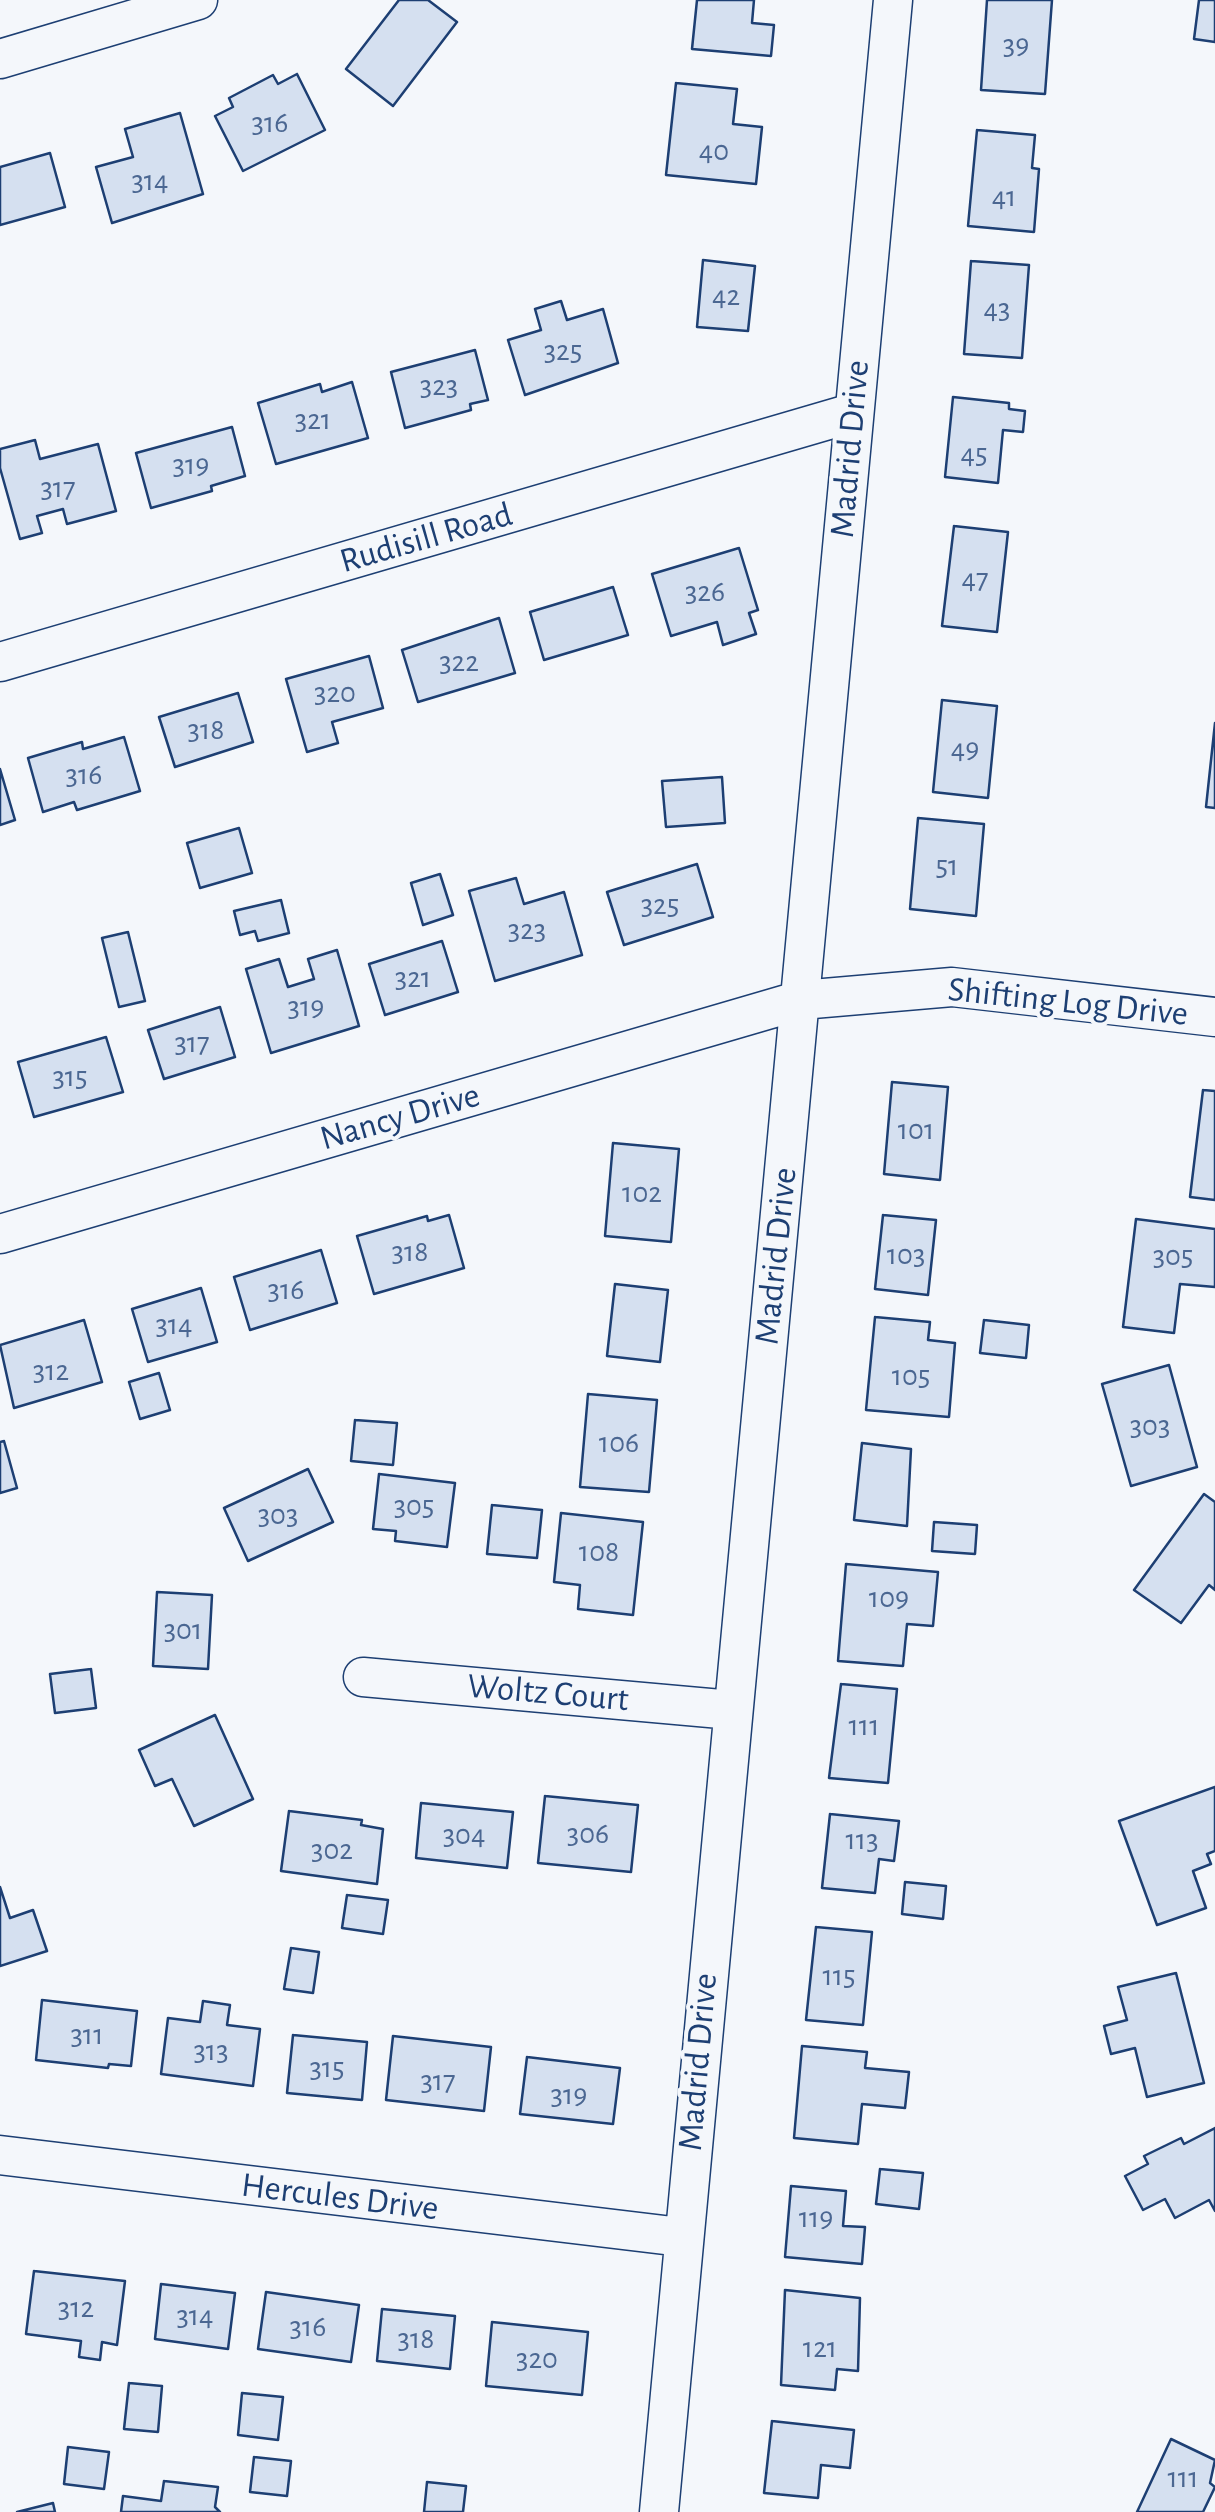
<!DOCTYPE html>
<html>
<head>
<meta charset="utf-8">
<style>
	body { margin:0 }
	canvas { display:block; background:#f4f7fb }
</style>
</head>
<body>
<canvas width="1215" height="2512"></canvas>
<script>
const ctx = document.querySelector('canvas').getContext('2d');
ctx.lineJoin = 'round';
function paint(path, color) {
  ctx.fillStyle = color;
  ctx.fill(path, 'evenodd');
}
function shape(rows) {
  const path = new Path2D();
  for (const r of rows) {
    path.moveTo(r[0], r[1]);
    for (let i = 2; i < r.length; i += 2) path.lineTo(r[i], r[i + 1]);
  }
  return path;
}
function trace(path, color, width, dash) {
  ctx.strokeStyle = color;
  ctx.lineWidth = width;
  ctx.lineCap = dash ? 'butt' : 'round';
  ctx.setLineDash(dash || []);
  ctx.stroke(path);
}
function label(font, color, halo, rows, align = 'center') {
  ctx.font = font + ' "Alegreya Sans",sans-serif';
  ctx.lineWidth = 8;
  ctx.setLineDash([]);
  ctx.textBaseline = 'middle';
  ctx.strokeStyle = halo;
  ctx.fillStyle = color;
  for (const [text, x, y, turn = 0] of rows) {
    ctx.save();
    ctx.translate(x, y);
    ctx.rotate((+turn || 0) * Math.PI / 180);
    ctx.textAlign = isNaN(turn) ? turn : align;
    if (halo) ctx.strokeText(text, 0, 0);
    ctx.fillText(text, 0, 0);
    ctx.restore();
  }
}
const building = shape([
	[399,0,428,0,457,22,393,106,346,69,399,0],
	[697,0,754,0,752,23,774,25,771,56,692,49,697,0],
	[987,0,1052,0,1045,94,981,90,987,0],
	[1199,0,1215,0,1215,42,1194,39,1199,0],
	[297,74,325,130,243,171,215,116,233,107,229,98,273,75,278,84,297,74],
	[676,83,737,89,733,124,762,127,756,184,666,175,676,83],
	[180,113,203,194,112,223,96,167,133,157,125,129,180,113],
	[977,130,1035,135,1032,168,1039,169,1034,232,968,226,977,130],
	[50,153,65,207,0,225,0,167,50,153],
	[703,260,755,266,748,331,697,327,703,260],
	[971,261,1029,265,1022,358,964,354,971,261],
	[561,301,567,320,603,309,618,363,525,395,508,340,541,330,535,309,561,301],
	[475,350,488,400,470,404,471,410,405,428,391,372,475,350],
	[352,382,368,438,276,464,258,403,320,384,322,392,352,382],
	[953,397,1009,403,1009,409,1025,411,1023,432,1003,430,998,483,945,477,953,397],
	[232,427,245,476,211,486,212,491,151,508,136,453,232,427],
	[35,440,40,459,98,444,116,511,67,524,63,509,37,516,42,533,20,539,0,468,0,449,35,440],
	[954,526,1008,532,997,632,942,626,954,526],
	[739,548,758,610,749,613,756,634,723,645,717,622,671,636,652,574,739,548],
	[613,587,628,635,544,660,530,612,613,587],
	[499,618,515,673,418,702,402,650,499,618],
	[369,656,383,708,332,722,338,743,307,752,286,679,369,656],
	[238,693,253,742,175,767,159,717,238,693],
	[942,700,997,706,988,798,933,792,942,700],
	[1215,723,1215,808,1206,807,1215,723],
	[124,737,140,791,77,810,74,802,43,812,28,758,82,742,83,749,124,737],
	[0,769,15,820,0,825,0,769],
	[722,777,725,823,666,827,662,781,722,777],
	[918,818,984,824,976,916,910,909,918,818],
	[239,828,252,873,200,888,187,843,239,828],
	[697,864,713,917,624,945,607,892,697,864],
	[440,874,453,915,423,925,411,883,440,874],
	[516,878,524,904,564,892,582,955,495,981,469,891,516,878],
	[281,900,289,933,258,941,255,931,240,935,234,911,281,900],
	[128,932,145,1001,119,1007,102,938,128,932],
	[442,941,458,992,385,1015,369,964,442,941],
	[337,950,359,1026,271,1053,246,969,279,959,288,987,314,979,308,959,337,950],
	[220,1007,235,1057,164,1079,148,1030,220,1007],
	[106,1037,123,1092,34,1117,18,1062,106,1037],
	[892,1082,948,1087,940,1180,884,1174,892,1082],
	[1203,1090,1215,1091,1215,1200,1190,1197,1203,1090],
	[613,1143,679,1149,671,1242,605,1236,613,1143],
	[449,1215,464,1268,374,1294,357,1236,427,1216,428,1221,449,1215],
	[883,1215,936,1220,928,1295,875,1289,883,1215],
	[1136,1219,1215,1229,1215,1287,1180,1284,1174,1333,1123,1327,1136,1219],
	[321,1250,337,1303,250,1330,234,1277,321,1250],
	[615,1284,668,1290,660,1362,607,1356,615,1284],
	[201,1288,217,1342,148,1362,132,1309,201,1288],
	[875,1317,930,1322,928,1340,955,1343,949,1417,866,1410,875,1317],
	[84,1320,102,1382,14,1408,0,1345,84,1320],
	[984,1320,1029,1325,1026,1358,980,1353,984,1320],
	[1169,1365,1197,1467,1131,1486,1102,1384,1169,1365],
	[159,1373,170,1410,140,1419,129,1382,159,1373],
	[588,1394,657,1400,649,1492,580,1487,588,1394],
	[355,1420,397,1423,393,1465,351,1461,355,1420],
	[4,1441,17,1488,0,1493,0,1442,4,1441],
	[862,1443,911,1449,907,1526,854,1520,862,1443],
	[308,1469,333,1522,248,1561,224,1508,308,1469],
	[379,1474,455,1483,447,1547,395,1541,396,1531,373,1529,379,1474],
	[1204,1494,1215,1502,1215,1590,1209,1585,1181,1623,1134,1590,1204,1494],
	[492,1505,542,1510,537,1558,487,1554,492,1505],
	[561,1513,643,1522,633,1615,578,1609,580,1585,554,1582,561,1513],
	[934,1522,977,1525,975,1554,932,1551,934,1522],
	[846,1564,938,1572,933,1626,907,1624,903,1666,838,1661,846,1564],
	[157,1592,212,1595,208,1669,153,1666,157,1592],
	[91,1669,96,1708,55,1713,50,1674,91,1669],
	[841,1684,897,1689,888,1783,829,1778,841,1684],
	[215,1715,253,1799,194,1826,172,1779,155,1786,139,1750,215,1715],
	[1215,1787,1215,1851,1207,1854,1211,1864,1193,1871,1206,1908,1157,1925,1119,1821,1215,1787],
	[545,1796,638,1805,631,1872,538,1863,545,1796],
	[421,1803,513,1812,507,1868,416,1858,421,1803],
	[289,1811,362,1820,361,1825,383,1829,377,1884,281,1871,289,1811],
	[830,1814,899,1821,894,1861,879,1859,875,1893,822,1888,830,1814],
	[905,1882,946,1886,943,1919,902,1914,905,1882],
	[0,1887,10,1918,33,1910,47,1951,0,1966,0,1887],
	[347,1895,388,1900,383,1934,342,1928,347,1895],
	[816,1927,872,1932,863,2025,806,2020,816,1927],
	[291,1948,319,1952,313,1993,284,1989,291,1948],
	[1176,1973,1204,2083,1147,2097,1135,2048,1111,2054,1104,2026,1127,2020,1118,1987,1176,1973],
	[42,2000,137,2011,131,2066,109,2064,108,2068,36,2060,42,2000],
	[203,2001,230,2005,227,2025,260,2029,253,2086,161,2074,168,2018,200,2022,203,2001],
	[293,2035,367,2042,362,2100,287,2093,293,2035],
	[393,2036,491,2047,484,2111,386,2100,393,2036],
	[802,2046,867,2052,865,2068,909,2072,905,2108,862,2104,858,2144,794,2138,802,2046],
	[527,2057,620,2068,613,2124,520,2114,527,2057],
	[1215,2128,1215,2211,1209,2200,1175,2218,1165,2199,1143,2210,1125,2176,1148,2164,1144,2156,1181,2138,1184,2144,1215,2128],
	[880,2169,923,2173,919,2209,876,2204,880,2169],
	[791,2186,846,2191,843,2226,865,2227,862,2264,785,2257,791,2186],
	[34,2271,125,2281,117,2345,102,2342,100,2360,79,2357,81,2341,26,2334,34,2271],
	[161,2284,235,2293,228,2349,155,2339,161,2284],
	[785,2290,860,2298,858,2371,837,2369,835,2390,781,2385,785,2290],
	[266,2292,359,2305,351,2362,258,2349,266,2292],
	[382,2309,455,2316,450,2369,377,2361,382,2309],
	[492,2322,588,2332,582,2395,486,2386,492,2322],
	[129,2383,162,2386,158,2432,124,2429,129,2383],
	[242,2393,283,2397,278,2440,238,2435,242,2393],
	[772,2421,854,2430,850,2468,821,2465,818,2498,764,2493,772,2421],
	[1171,2439,1215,2460,1210,2483,1215,2487,1203,2512,1137,2512,1171,2439],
	[68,2447,109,2452,104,2489,64,2484,68,2447],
	[254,2457,291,2461,287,2496,250,2492,254,2457],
	[164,2481,218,2487,215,2507,220,2512,121,2512,123,2496,161,2501,164,2481],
	[427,2482,466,2486,463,2512,424,2512,427,2482],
	[53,2503,55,2512,17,2512,53,2503]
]);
const minor = shape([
	[0,59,198,0],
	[0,662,852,413],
	[0,1234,801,1000,952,987,1215,1017],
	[363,1677,732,1710],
	[0,2155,681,2237],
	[659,2512,893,0]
]);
const numberNames = [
	["39",1016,45],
	["316",270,123],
	["40",714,151],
	["314",150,181],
	["41",1004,197],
	["42",726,296],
	["43",997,309],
	["325",563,351],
	["323",439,386],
	["321",313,420],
	["45",974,454],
	["319",191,465],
	["317",58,488],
	["47",975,579],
	["326",705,592],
	["322",459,662],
	["320",335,693],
	["318",206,730],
	["49",965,749],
	["316",84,775],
	["51",947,866],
	["325",660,905],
	["323",527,930],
	["321",413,978],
	["319",306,1007],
	["317",192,1043],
	["315",70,1077],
	["101",916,1130],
	["102",642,1193],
	["318",410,1252],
	["103",906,1255],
	["305",1173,1256],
	["316",286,1290],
	["314",174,1325],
	["312",51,1371],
	["105",911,1376],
	["303",1150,1426],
	["106",619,1443],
	["305",414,1506],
	["303",278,1515],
	["108",599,1552],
	["109",889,1598],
	["301",183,1630],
	["111",864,1726],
	["306",588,1834],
	["304",464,1835],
	["113",862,1840],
	["302",332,1850],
	["115",839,1976],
	["311",87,2035],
	["313",211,2051],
	["315",327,2068],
	["317",438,2081],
	["319",569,2095],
	["119",816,2218],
	["312",76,2308],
	["314",195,2316],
	["316",308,2327],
	["318",416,2339],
	["121",820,2348],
	["320",537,2359],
	["111",1183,2478]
];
const streetNames = [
	["Madrid Drive",850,449,-85],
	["Rudisill Road",426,538,-16],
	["Shifting Log Drive",1068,1002,6],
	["Nancy Drive",400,1117,-16],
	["Madrid Drive",776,1256,-84],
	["Woltz Court",548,1693,5],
	["Madrid Drive",698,2062,-85],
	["Hercules Drive",340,2197,7]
];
paint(building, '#d5e0f0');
trace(building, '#1d3f73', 2.5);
trace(minor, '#1d3f73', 41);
trace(minor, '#f4f7fb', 38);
label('30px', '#4b6792', null, numberNames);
label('35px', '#1d3f73', '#f4f7fb', streetNames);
</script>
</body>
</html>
